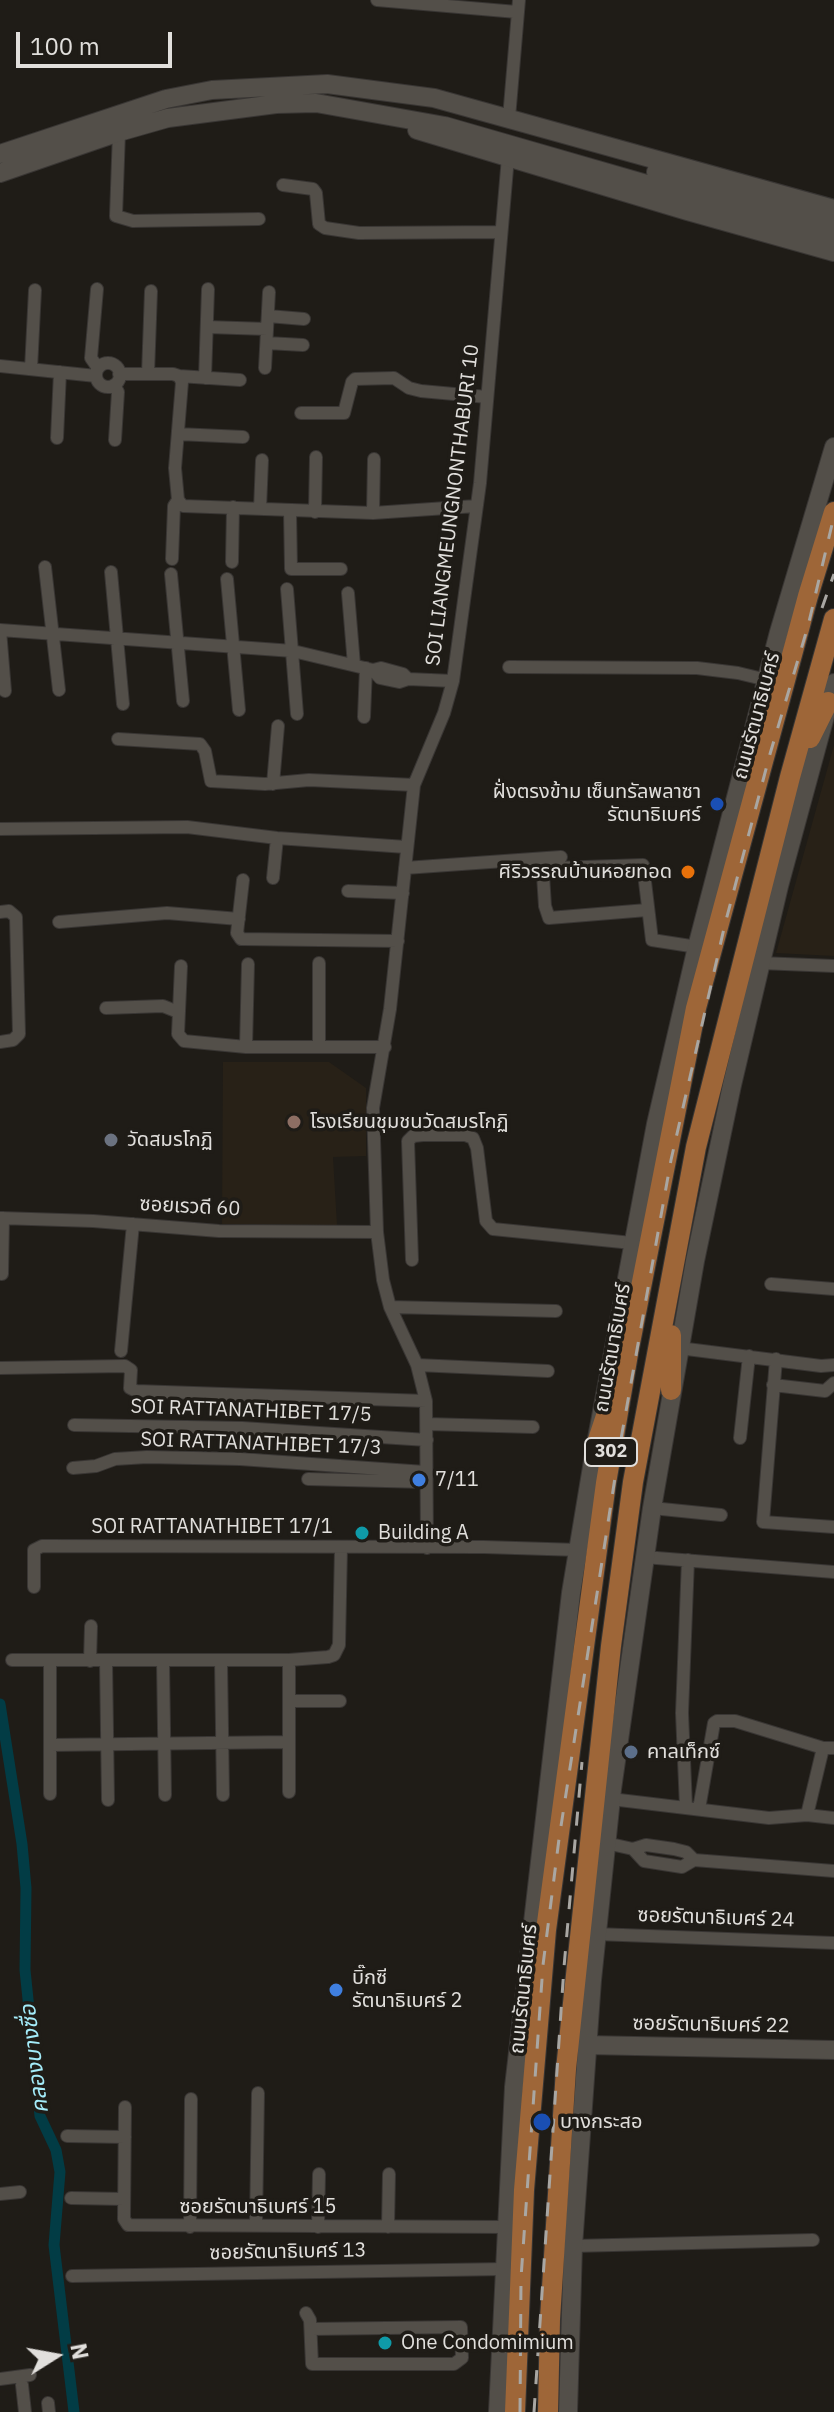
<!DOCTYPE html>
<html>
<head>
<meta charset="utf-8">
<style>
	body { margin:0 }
	#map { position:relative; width:834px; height:2412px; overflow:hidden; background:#1f1c17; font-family:"IBM Plex Sans",sans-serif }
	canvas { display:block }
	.north { position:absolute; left:16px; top:2316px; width:80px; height:80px; -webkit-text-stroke:6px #1f1c17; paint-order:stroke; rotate:79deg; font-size:22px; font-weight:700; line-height:32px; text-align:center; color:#e1dfdc }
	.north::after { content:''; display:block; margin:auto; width:28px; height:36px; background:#e1dfdc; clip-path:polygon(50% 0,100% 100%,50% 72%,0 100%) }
	.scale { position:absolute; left:16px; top:32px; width:156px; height:36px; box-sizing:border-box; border:4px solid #e1dfdc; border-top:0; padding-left:10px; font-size:24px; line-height:28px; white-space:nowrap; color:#e1dfdc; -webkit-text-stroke:6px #1f1c17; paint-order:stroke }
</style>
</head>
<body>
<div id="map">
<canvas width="834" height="2412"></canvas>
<div class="north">N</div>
<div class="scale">100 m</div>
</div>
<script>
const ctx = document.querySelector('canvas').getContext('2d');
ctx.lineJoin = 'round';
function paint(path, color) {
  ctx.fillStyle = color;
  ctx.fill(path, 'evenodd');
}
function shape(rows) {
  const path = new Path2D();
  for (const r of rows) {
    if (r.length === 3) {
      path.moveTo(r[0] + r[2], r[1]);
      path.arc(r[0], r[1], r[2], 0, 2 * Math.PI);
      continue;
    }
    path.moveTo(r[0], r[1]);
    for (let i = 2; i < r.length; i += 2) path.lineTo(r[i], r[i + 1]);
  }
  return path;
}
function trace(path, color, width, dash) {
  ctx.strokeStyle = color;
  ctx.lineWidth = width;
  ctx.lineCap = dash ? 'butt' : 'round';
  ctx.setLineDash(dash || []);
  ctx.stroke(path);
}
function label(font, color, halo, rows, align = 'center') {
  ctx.font = font + ' "IBM Plex Sans","Noto Sans Thai",sans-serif';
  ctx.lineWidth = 7;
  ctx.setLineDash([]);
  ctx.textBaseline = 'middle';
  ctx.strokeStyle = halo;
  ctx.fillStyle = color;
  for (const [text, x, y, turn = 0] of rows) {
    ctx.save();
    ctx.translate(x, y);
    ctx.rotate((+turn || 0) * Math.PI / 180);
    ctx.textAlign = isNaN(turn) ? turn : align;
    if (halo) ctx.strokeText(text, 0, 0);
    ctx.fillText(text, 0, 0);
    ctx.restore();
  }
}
const built = shape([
	[834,745,834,956,776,953],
	[223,1062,329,1062,366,1088,366,1156,333,1157,337,1225,222,1224]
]);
const canal = shape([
	[0,1704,22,1844,26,1888,25,1970,40,2116,56,2150,60,2172,54,2245,74,2412]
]);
const street = shape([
	[377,0,517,12],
	[509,118,519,0],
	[119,132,116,216,133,221,259,219],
	[283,185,313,189,316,193,319,224,325,228,359,233,500,232],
	[97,289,91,358,98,368],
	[268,316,304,319],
	[207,327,267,329],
	[267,343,303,345],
	[108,375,12],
	[0,366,96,376],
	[265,368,269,292],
	[31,369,35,290],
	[119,374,173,374,179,376,182,382,175,468,178,500,183,506,373,513,476,506],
	[148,374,151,291],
	[179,376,240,380],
	[205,378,208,289],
	[114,385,118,392,115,440],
	[301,413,344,413,352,382,355,379,394,378,409,388,421,391,487,397],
	[178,434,243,437],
	[57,438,60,372],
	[260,509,262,460],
	[290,511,291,569,341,569],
	[315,512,316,457],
	[373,513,374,459],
	[172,559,174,506,178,500],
	[232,562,233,507],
	[45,567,59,690],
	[111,572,123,704],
	[171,574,183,701],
	[227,579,239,710],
	[287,589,297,714],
	[348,593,354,665],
	[0,630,293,651,373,670,381,668,403,674,408,679],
	[0,630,5,691],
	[509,667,697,668,738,673,767,680],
	[373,670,380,678,399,682,408,679,453,681],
	[364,717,366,668],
	[118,739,200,744,205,751,211,781,265,784,309,780,414,785],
	[273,784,278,726],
	[0,829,187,827,277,838,406,847],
	[405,868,561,857],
	[273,878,277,838],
	[243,880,237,933,241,939,398,941],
	[348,891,403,893],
	[647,910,549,918,545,906,543,875,547,870,556,868,643,865,652,940,697,947],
	[0,912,9,911,16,917,19,1034,13,1040,0,1042],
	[59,922,167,913,239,919],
	[760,963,834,966],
	[181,966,178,1034,184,1041,246,1047,385,1047],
	[106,1008,163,1006,178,1012],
	[246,1047,248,964],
	[319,1047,319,963],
	[0,1218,93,1221,219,1231,377,1232],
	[412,1260,408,1141,413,1136,423,1135,465,1135,473,1138,477,1148,486,1221,493,1229,632,1243],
	[2,1274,3,1218],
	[771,1284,834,1289],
	[390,1307,556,1311],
	[679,1348,821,1366,834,1365],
	[121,1351,133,1224],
	[776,1359,763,1522,834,1527],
	[417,1365,548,1371],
	[0,1368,125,1366,131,1370,130,1388,136,1391,426,1401],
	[773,1385,825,1391,834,1383],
	[427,1424,533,1427],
	[74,1425,242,1428,427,1440],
	[740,1438,749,1356],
	[73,1468,96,1466,115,1459,147,1457,240,1459,425,1472],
	[308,1479,425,1482],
	[652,1508,721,1515],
	[427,1548,426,1401,417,1365,390,1307,383,1280,377,1232,373,1108,390,1009,414,785,444,713,453,681,480,483,508,157],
	[644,1557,834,1572],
	[34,1587,34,1550,42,1546,484,1547,579,1550],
	[12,1660,289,1660,328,1657,334,1655,339,1645,341,1548],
	[90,1661,91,1626],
	[106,1661,108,1800],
	[163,1661,165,1795],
	[221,1661,223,1795],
	[289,1701,340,1701],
	[50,1745,289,1742],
	[289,1792,289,1660],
	[50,1794,50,1661],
	[611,1799,769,1818,807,1815,834,1818],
	[686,1807,682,1713,688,1560],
	[699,1809,714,1723,717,1721,735,1721,823,1748,834,1748],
	[807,1815,823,1748],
	[606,1843,633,1849,646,1845,674,1849,686,1852,694,1860,834,1871],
	[633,1849,644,1861,682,1867,694,1860],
	[596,1934,834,1943],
	[125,2107,124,2219,128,2225,507,2227],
	[67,2136,125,2137],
	[0,2194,20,2192],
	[71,2198,124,2199],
	[256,2225,258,2093],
	[190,2227,191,2099],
	[318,2227,319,2174],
	[388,2227,389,2174],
	[573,2246,813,2240],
	[72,2276,505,2269],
	[306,2313,310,2320,312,2364,454,2364,462,2358,461,2327,311,2329],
	[0,2379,30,2375],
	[22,2385,25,2412],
	[48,2403,49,2412]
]);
const secondary = shape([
	[417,130,687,211,834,252],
	[0,154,166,99,212,90,327,84,434,98,834,209],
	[656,172,834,223],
	[0,173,119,132,168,118,276,104,316,103,445,126,834,238],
	[586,2045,834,2050],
	[498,2412,514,2087,571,1593,595,1449,656,1124,697,947,779,632,834,447],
	[568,2412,573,2246,592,1980,612,1789,652,1508,695,1261,732,1085,779,886,834,683]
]);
const primary = shape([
	[810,738,828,702],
	[671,1335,671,1390],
	[595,1449,609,1407],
	[515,2412,524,2190,546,1930,606,1483,629,1348,696,1008,808,596,834,512],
	[548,2412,550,2319,566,2069,611,1646,633,1482,696,1147,790,777,834,619]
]);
const rail = shape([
	[822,608,834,574],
	[520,2412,521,2278,543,1965,559,1839,621,1439,671,1160,725,924,770,754,808,626,834,516],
	[534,2412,564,1967,582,1762]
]);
const markers = [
	[717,804,8,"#1a4fb4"],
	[688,872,8,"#e8710a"],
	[294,1122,8,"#8d6e63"],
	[111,1140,8,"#6b7280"],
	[419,1480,8,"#3f7fe0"],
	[362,1533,8,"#0f9aa8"],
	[631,1752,8,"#5c6f8a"],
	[336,1990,8,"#3f7fe0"],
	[542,2122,10,"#1a4fb4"],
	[385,2343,8,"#0f9aa8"]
];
const shields = [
	[611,1452,52]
];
const shieldNames = [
	["302",611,1452]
];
const streetNames = [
	["SOI LIANGMEUNGNONTHABURI 10",453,505,-83],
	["ถนนรัตนาธิเบศร์",757,716,-75],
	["ซอยเรวดี 60",190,1207,3],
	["ถนนรัตนาธิเบศร์",613,1348,-80],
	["SOI RATTANATHIBET 17/5",251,1411,2],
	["SOI RATTANATHIBET 17/3",261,1444,2],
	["SOI RATTANATHIBET 17/1",212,1527],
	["ซอยรัตนาธิเบศร์ 24",716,1918,2],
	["ถนนรัตนาธิเบศร์",524,1989,-84],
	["ซอยรัตนาธิเบศร์ 22",711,2025,1],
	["ซอยรัตนาธิเบศร์ 15",258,2207],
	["ซอยรัตนาธิเบศร์ 13",288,2252,-1]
];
const poiNames = [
	["ฝั่งตรงข้าม เซ็นทรัลพลาซา",701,792,"right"],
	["รัตนาธิเบศร์",701,815,"right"],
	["ศิริวรรณบ้านหอยทอด",672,872,"right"],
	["โรงเรียนชุมชนวัดสมรโกฏิ",310,1122],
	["วัดสมรโกฏิ",127,1140],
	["7/11",435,1480],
	["Building A",378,1533],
	["คาลเท็กซ์",647,1752],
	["บิ๊กซี",352,1978],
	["รัตนาธิเบศร์ 2",352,2001],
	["บางกระสอ",560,2122],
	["One Condomimium",401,2343]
];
const waterNames = [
	["คลองบางซื่อ",35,2059,-97]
];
paint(built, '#282117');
trace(canal, '#023c45', 11);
trace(street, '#393634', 14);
trace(secondary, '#393634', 20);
trace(primary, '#393634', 22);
trace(street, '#534f49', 12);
trace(secondary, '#534f49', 18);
trace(primary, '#9e6638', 20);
trace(rail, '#a9a7a3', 3, [14, 14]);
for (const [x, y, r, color] of markers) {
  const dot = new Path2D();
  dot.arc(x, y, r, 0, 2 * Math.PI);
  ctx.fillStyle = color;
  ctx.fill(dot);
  trace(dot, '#1f1c17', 3);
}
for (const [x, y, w] of shields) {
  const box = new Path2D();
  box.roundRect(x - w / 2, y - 14, w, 28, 6);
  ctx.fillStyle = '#1f1c17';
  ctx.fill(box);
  trace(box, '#e1dfdc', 2);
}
label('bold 18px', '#e1dfdc', null, shieldNames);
label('20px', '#e1dfdc', '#1f1c17', streetNames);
label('20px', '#e1dfdc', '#1f1c17', poiNames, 'left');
label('italic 22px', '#a4ecfa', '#1f1c17', waterNames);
</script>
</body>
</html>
